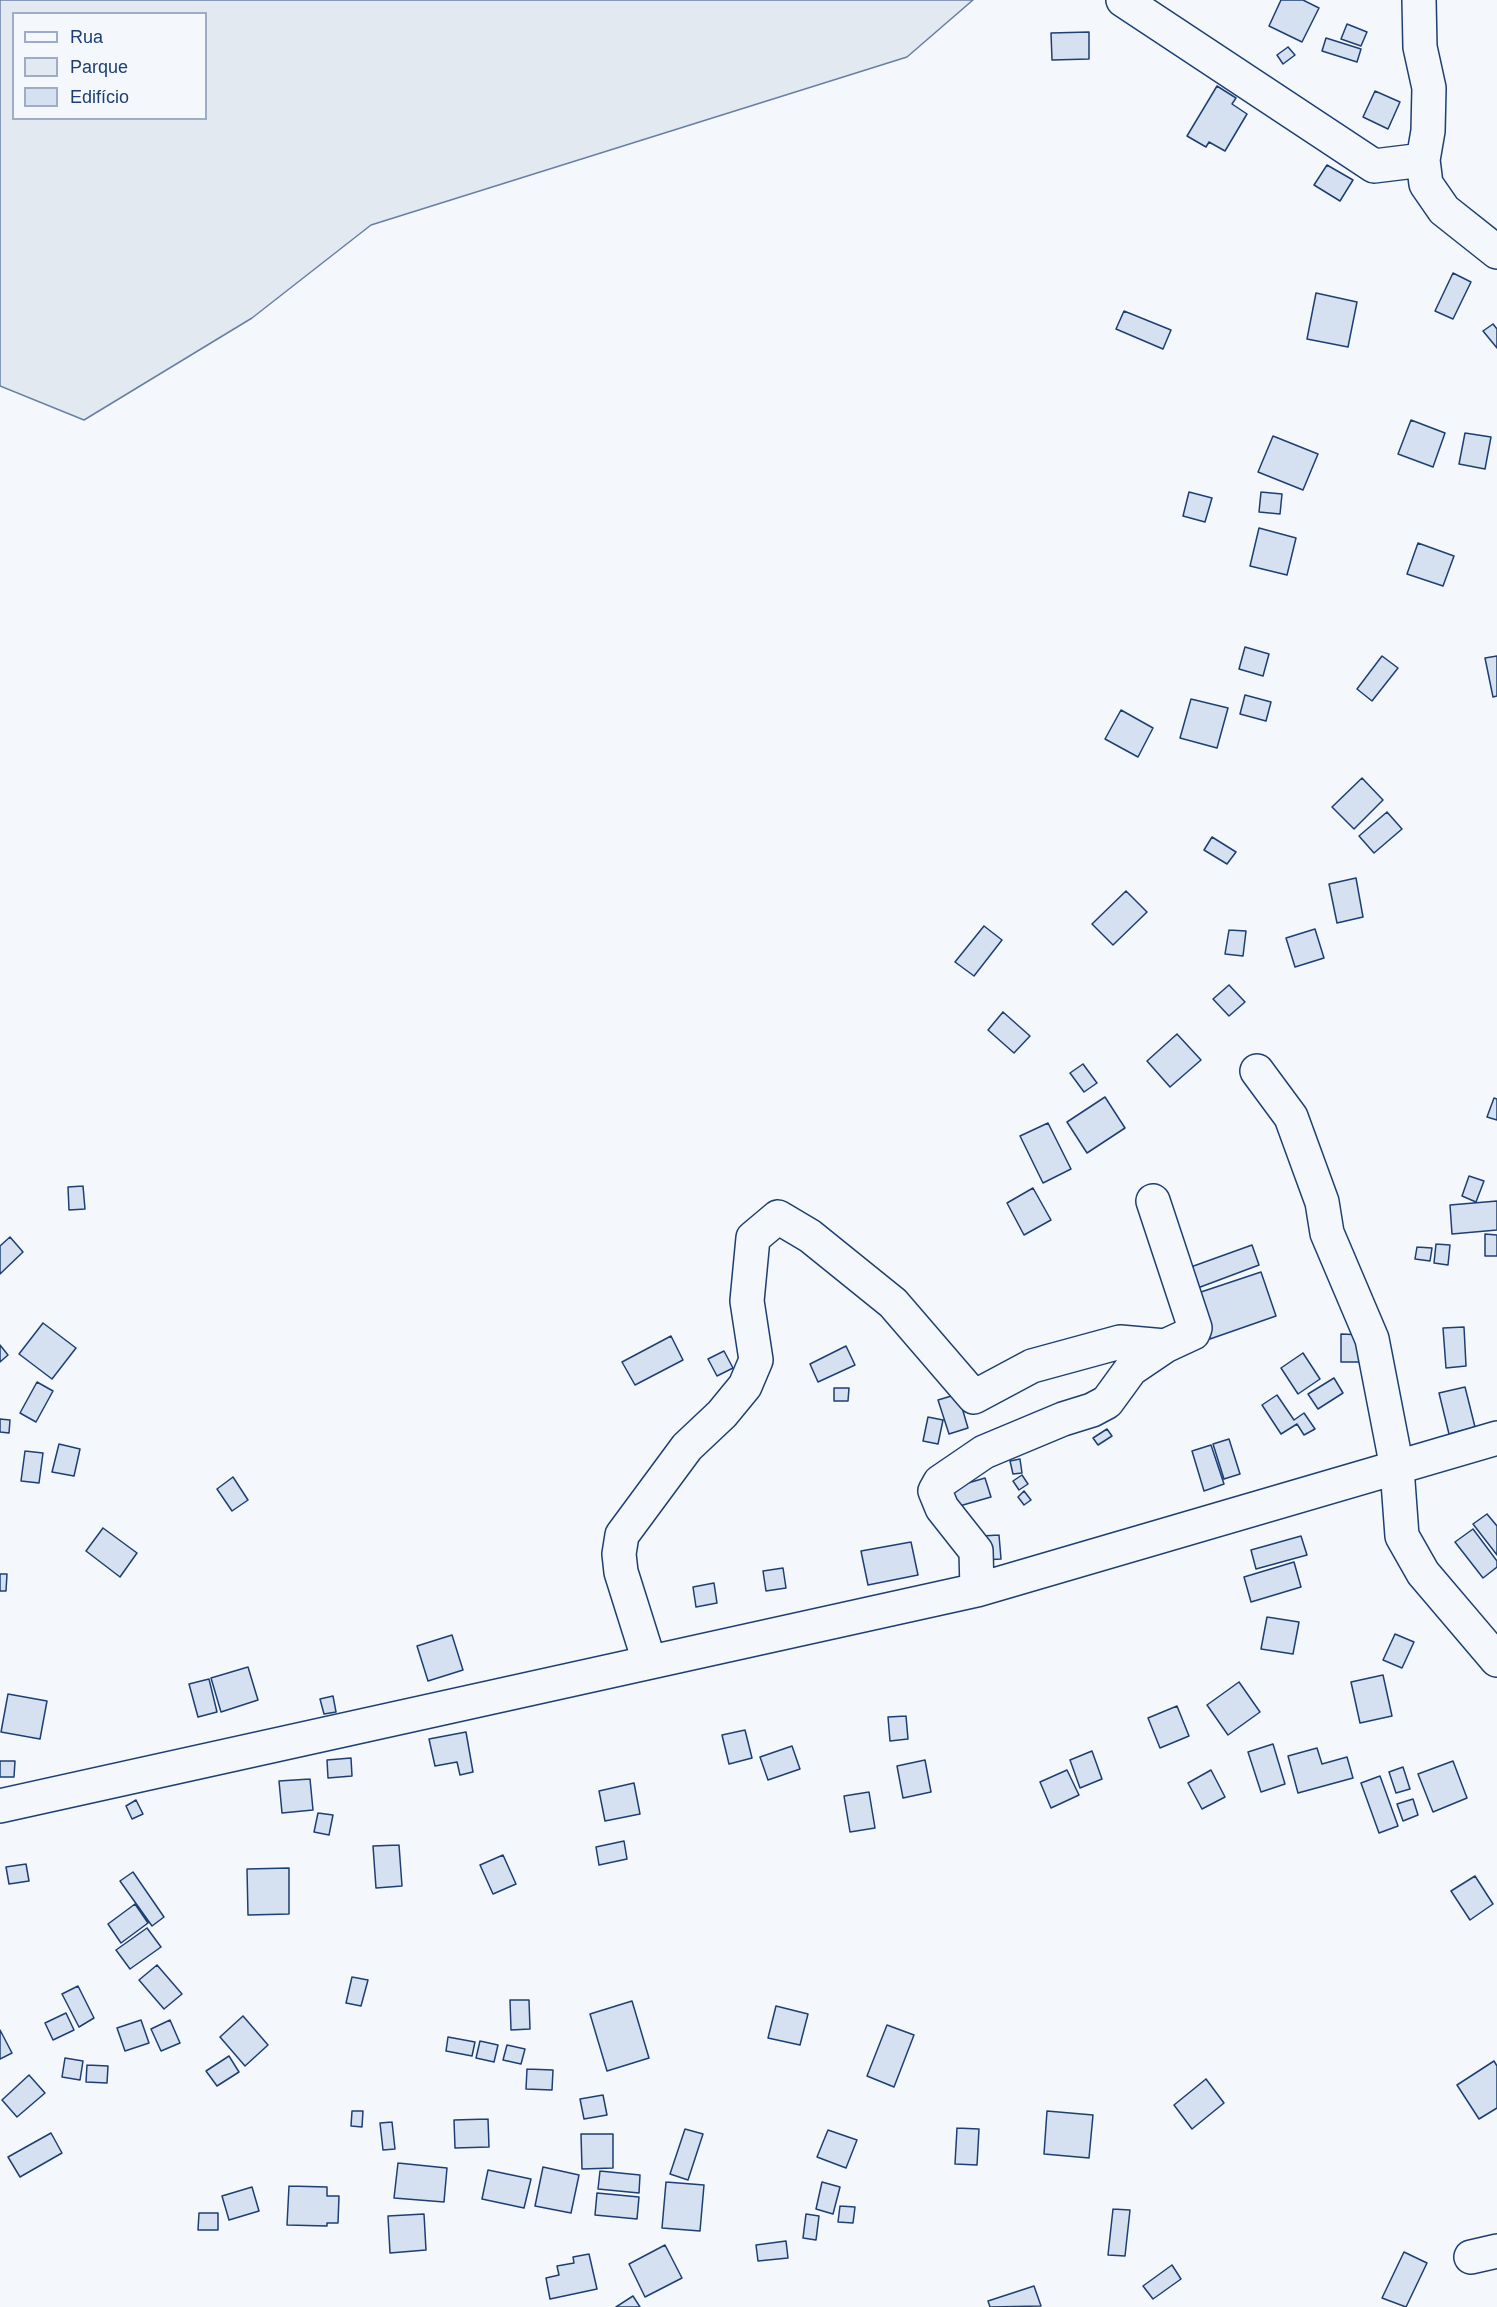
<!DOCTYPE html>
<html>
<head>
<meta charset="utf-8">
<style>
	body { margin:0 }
	#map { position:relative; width:1497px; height:2307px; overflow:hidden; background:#f4f7fb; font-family:Arial,sans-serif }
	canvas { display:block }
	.legend { position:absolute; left:12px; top:12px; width:195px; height:108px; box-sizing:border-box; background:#f4f7fb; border:2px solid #9eadc5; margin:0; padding:8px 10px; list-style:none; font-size:18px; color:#1d3f73 }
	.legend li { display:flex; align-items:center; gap:12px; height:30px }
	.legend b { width:30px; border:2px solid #9eadc5 }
</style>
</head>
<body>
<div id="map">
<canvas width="1497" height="2307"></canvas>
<ul class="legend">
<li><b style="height:8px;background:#f4f7fb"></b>Rua</li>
<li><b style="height:16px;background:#e3e9f0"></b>Parque</li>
<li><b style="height:16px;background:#d5e0f0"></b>Edifício</li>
</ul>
</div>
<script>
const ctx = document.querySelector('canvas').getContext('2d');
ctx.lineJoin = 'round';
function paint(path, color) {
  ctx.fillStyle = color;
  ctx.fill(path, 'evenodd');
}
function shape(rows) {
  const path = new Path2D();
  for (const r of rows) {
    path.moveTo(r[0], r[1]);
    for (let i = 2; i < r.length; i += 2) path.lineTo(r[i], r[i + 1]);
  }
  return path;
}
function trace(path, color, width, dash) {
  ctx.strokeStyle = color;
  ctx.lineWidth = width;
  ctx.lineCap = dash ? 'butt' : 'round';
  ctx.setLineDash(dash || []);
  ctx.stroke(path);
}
const green = shape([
	[0,0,973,0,907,57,371,225,252,318,84,420,0,386,0,0],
	[14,14,206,14,206,118,14,118,14,14]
]);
const building = shape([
	[1281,0,1303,0,1319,8,1302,42,1269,26,1281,0],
	[1347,24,1367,32,1361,46,1341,39,1347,24],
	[1089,32,1089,59,1052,60,1051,33,1089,32],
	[1326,38,1361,49,1357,62,1322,51,1326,38],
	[1288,47,1295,55,1283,64,1277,55,1288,47],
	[1217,86,1236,98,1232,104,1247,114,1225,151,1209,142,1206,147,1187,136,1217,86],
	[1375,91,1400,102,1388,129,1363,117,1375,91],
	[1327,165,1353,180,1340,201,1314,185,1327,165],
	[1453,273,1471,282,1453,319,1435,311,1453,273],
	[1316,293,1357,302,1348,347,1307,339,1316,293],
	[1124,311,1171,330,1163,349,1116,329,1124,311],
	[1493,324,1497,329,1497,348,1483,331,1493,324],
	[1411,420,1445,433,1433,467,1398,454,1411,420],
	[1465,433,1491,437,1485,469,1459,464,1465,433],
	[1273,436,1318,454,1303,490,1258,472,1273,436],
	[1189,492,1212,498,1205,522,1183,516,1189,492],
	[1261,492,1282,494,1280,514,1259,512,1261,492],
	[1259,528,1296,538,1287,575,1250,566,1259,528],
	[1418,543,1454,556,1443,586,1407,574,1418,543],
	[1245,647,1269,654,1263,676,1239,669,1245,647],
	[1382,656,1398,668,1372,701,1357,689,1382,656],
	[1497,656,1497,696,1493,697,1485,658,1497,656],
	[1245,695,1271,702,1266,721,1240,714,1245,695],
	[1191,699,1228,708,1217,748,1180,738,1191,699],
	[1121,710,1153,728,1138,757,1105,739,1121,710],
	[1362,778,1383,800,1354,829,1332,807,1362,778],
	[1387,812,1402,829,1374,853,1359,836,1387,812],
	[1212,837,1236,852,1227,864,1204,850,1212,837],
	[1356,878,1363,917,1337,923,1329,884,1356,878],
	[1126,891,1147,912,1113,945,1092,924,1126,891],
	[984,926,1002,940,974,976,955,962,984,926],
	[1315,929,1324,958,1295,967,1286,938,1315,929],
	[1229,930,1246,931,1243,956,1225,954,1229,930],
	[1229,985,1245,1002,1229,1016,1213,999,1229,985],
	[1003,1012,1030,1036,1014,1053,988,1030,1003,1012],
	[1177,1034,1201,1060,1170,1087,1147,1061,1177,1034],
	[1083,1064,1097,1083,1084,1092,1070,1073,1083,1064],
	[1105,1097,1125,1128,1087,1153,1067,1122,1105,1097],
	[1494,1098,1497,1099,1497,1120,1487,1117,1494,1098],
	[1048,1123,1071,1169,1043,1183,1020,1136,1048,1123],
	[1469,1176,1484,1181,1476,1202,1462,1196,1469,1176],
	[83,1186,85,1209,69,1210,68,1187,83,1186],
	[1033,1188,1051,1220,1024,1235,1007,1203,1033,1188],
	[1497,1201,1497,1230,1452,1234,1450,1205,1497,1201],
	[1485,1234,1497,1235,1497,1256,1485,1256,1485,1234],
	[10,1237,23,1252,0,1274,0,1246,10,1237],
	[1436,1244,1450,1245,1448,1265,1434,1263,1436,1244],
	[1252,1245,1259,1265,1195,1289,1188,1268,1252,1245],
	[1417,1247,1432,1248,1430,1261,1415,1259,1417,1247],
	[1261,1272,1276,1316,1210,1339,1195,1294,1261,1272],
	[43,1323,76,1348,52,1379,19,1354,43,1323],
	[1464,1327,1466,1366,1446,1368,1443,1328,1464,1327],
	[1341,1334,1365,1335,1365,1362,1341,1362,1341,1334],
	[671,1336,683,1360,635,1385,622,1362,671,1336],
	[0,1345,8,1355,0,1362,0,1345],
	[846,1346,855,1365,818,1382,810,1364,846,1346],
	[724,1351,733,1368,717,1376,708,1359,724,1351],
	[1303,1353,1320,1379,1298,1394,1281,1368,1303,1353],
	[1334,1378,1343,1393,1318,1409,1308,1394,1334,1378],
	[37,1382,53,1391,36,1422,20,1413,37,1382],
	[1465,1387,1475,1427,1449,1434,1439,1393,1465,1387],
	[834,1388,849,1388,848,1401,834,1401,834,1388],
	[958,1394,968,1428,949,1434,938,1400,958,1394],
	[1277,1395,1294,1420,1304,1413,1315,1429,1304,1435,1297,1424,1281,1434,1262,1405,1277,1395],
	[928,1417,943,1420,938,1444,923,1441,928,1417],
	[0,1419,10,1420,9,1433,0,1432,0,1419],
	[1107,1429,1112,1436,1098,1445,1093,1438,1107,1429],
	[1229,1439,1240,1474,1224,1479,1213,1444,1229,1439],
	[59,1444,80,1449,74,1476,52,1472,59,1444],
	[1211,1445,1224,1484,1204,1491,1192,1451,1211,1445],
	[25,1451,43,1453,39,1483,21,1481,25,1451],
	[1020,1459,1022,1473,1013,1474,1010,1461,1020,1459],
	[1022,1475,1028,1484,1019,1490,1013,1481,1022,1475],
	[233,1477,248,1500,232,1511,217,1489,233,1477],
	[985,1478,991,1497,956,1507,951,1488,985,1478],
	[1024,1491,1031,1500,1024,1505,1018,1497,1024,1491],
	[1487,1514,1497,1526,1497,1555,1473,1524,1487,1514],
	[103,1528,137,1553,120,1577,86,1551,103,1528],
	[1473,1529,1497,1561,1497,1567,1483,1578,1455,1542,1473,1529],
	[999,1535,1001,1559,984,1560,982,1536,999,1535],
	[1301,1536,1307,1555,1256,1569,1251,1550,1301,1536],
	[911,1542,918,1575,868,1585,861,1551,911,1542],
	[1294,1562,1301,1587,1251,1602,1244,1577,1294,1562],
	[783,1568,786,1588,766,1591,763,1571,783,1568],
	[0,1574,7,1574,6,1591,0,1591,0,1574],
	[714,1583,717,1603,696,1607,693,1587,714,1583],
	[1267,1617,1299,1622,1293,1654,1261,1649,1267,1617],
	[1395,1634,1414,1642,1402,1668,1383,1660,1395,1634],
	[452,1635,463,1670,428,1681,417,1646,452,1635],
	[248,1667,258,1700,221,1712,211,1678,248,1667],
	[1383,1675,1392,1716,1360,1723,1351,1682,1383,1675],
	[209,1679,217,1712,198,1717,189,1684,209,1679],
	[1239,1682,1260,1712,1228,1735,1207,1705,1239,1682],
	[8,1694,47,1701,40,1739,1,1732,8,1694],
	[333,1696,336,1712,324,1714,320,1699,333,1696],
	[1177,1706,1189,1736,1160,1748,1148,1718,1177,1706],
	[906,1716,908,1739,890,1741,888,1717,906,1716],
	[745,1730,752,1758,729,1764,722,1735,745,1730],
	[466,1732,473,1772,460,1775,457,1762,435,1766,429,1739,466,1732],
	[1273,1744,1285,1784,1261,1792,1248,1752,1273,1744],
	[792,1746,800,1769,768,1780,760,1757,792,1746],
	[1317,1748,1322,1764,1347,1757,1353,1778,1298,1793,1288,1756,1317,1748],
	[1092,1751,1102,1779,1080,1788,1070,1760,1092,1751],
	[351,1758,352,1776,328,1778,327,1760,351,1758],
	[925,1760,931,1792,903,1798,897,1766,925,1760],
	[0,1761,15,1761,14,1777,0,1777,0,1761],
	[1453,1761,1467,1798,1433,1812,1418,1774,1453,1761],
	[1403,1767,1410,1789,1396,1793,1389,1772,1403,1767],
	[1067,1770,1079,1795,1051,1808,1040,1782,1067,1770],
	[1211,1770,1225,1797,1202,1809,1188,1783,1211,1770],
	[1380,1776,1398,1826,1379,1833,1361,1783,1380,1776],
	[310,1779,313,1810,282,1813,279,1781,310,1779],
	[634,1783,640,1814,605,1821,599,1791,634,1783],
	[869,1792,875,1828,850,1832,844,1796,869,1792],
	[1413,1799,1418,1815,1403,1821,1397,1804,1413,1799],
	[136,1800,143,1814,132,1819,126,1806,136,1800],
	[318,1813,333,1815,329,1835,314,1832,318,1813],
	[624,1841,627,1859,599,1865,596,1847,624,1841],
	[399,1845,402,1886,376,1888,373,1846,399,1845],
	[503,1855,516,1884,493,1894,480,1865,503,1855],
	[26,1864,29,1881,9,1884,6,1867,26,1864],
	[289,1868,289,1914,248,1915,247,1869,289,1868],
	[133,1872,164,1917,152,1926,120,1881,133,1872],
	[1475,1876,1493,1904,1470,1920,1451,1891,1475,1876],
	[135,1904,148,1923,121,1943,108,1924,135,1904],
	[147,1928,161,1947,130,1969,116,1950,147,1928],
	[157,1965,182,1994,164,2009,139,1980,157,1965],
	[352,1977,368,1980,361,2006,346,2003,352,1977],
	[78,1986,94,2018,79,2027,62,1994,78,1986],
	[510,2000,529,2000,530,2029,511,2030,510,2000],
	[632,2001,649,2058,607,2071,590,2014,632,2001],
	[776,2006,808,2014,800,2045,768,2038,776,2006],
	[66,2013,74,2030,53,2040,45,2023,66,2013],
	[243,2016,268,2045,245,2066,220,2037,243,2016],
	[141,2020,149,2043,125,2051,117,2028,141,2020],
	[170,2020,180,2043,161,2051,151,2029,170,2020],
	[887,2025,914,2035,894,2087,867,2076,887,2025],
	[0,2030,12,2053,0,2059,0,2030],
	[448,2037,475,2042,472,2056,446,2051,448,2037],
	[480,2041,498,2045,494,2062,476,2058,480,2041],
	[507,2045,525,2049,521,2064,503,2060,507,2045],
	[229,2056,239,2072,217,2086,206,2071,229,2056],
	[65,2058,83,2061,80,2080,62,2077,65,2058],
	[1494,2061,1497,2066,1497,2108,1479,2119,1457,2085,1494,2061],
	[87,2065,108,2066,107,2083,86,2082,87,2065],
	[527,2069,553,2070,552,2090,526,2089,527,2069],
	[29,2075,45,2093,17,2117,2,2100,29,2075],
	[1206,2079,1224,2103,1192,2129,1174,2105,1206,2079],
	[603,2095,607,2115,584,2119,580,2099,603,2095],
	[352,2111,363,2111,362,2127,351,2126,352,2111],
	[1047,2111,1093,2115,1089,2158,1044,2154,1047,2111],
	[488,2119,489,2147,455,2148,454,2120,488,2119],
	[392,2122,395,2149,383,2150,380,2123,392,2122],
	[957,2128,979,2129,977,2165,955,2164,957,2128],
	[685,2129,703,2134,688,2180,670,2174,685,2129],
	[828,2130,857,2140,846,2168,817,2157,828,2130],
	[51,2133,62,2153,20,2177,8,2157,51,2133],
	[581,2134,613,2134,613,2168,582,2169,581,2134],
	[398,2163,447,2168,444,2202,394,2198,398,2163],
	[543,2167,579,2175,571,2213,535,2206,543,2167],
	[488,2170,531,2179,524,2208,482,2199,488,2170],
	[600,2171,640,2175,639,2193,598,2189,600,2171],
	[666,2182,704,2185,700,2231,662,2228,666,2182],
	[822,2182,840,2187,833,2214,816,2209,822,2182],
	[289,2186,327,2187,327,2196,339,2196,338,2223,327,2223,327,2226,287,2225,289,2186],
	[252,2187,259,2211,229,2220,222,2196,252,2187],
	[597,2193,639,2197,637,2219,595,2215,597,2193],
	[840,2206,855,2207,853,2223,838,2222,840,2206],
	[1113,2209,1130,2210,1125,2256,1108,2255,1113,2209],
	[199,2213,218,2213,218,2230,198,2230,199,2213],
	[424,2214,426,2250,390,2253,388,2216,424,2214],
	[806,2214,819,2216,816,2240,803,2238,806,2214],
	[786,2241,788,2258,758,2261,756,2245,786,2241],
	[665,2245,682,2278,645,2297,629,2264,665,2245],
	[1404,2252,1427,2263,1406,2307,1382,2298,1404,2252],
	[589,2254,597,2289,550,2299,546,2278,559,2275,557,2266,574,2263,573,2257,589,2254],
	[1172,2265,1181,2279,1153,2299,1143,2286,1172,2265],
	[1034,2286,1041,2306,990,2307,988,2301,1034,2286],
	[633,2296,640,2307,616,2307,633,2296]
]);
const minor = shape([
	[1123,0,1374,166,1423,160],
	[1419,0,1420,47,1429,88,1428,131,1423,160,1426,184,1444,210,1497,252],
	[1257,1071,1291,1117,1322,1202,1327,1233,1372,1339,1397,1468,1402,1536,1423,1573,1497,1660],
	[977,1590,976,1551,942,1508,935,1491,940,1482,984,1452,1063,1419,1092,1410,1107,1402,1131,1369,1165,1346,1193,1333,1195,1328,1153,1201],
	[649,1661,621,1572,619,1554,622,1535,687,1447,722,1414,745,1386,756,1360,747,1301,753,1238,778,1217,810,1236,893,1303,974,1397,1032,1366,1120,1342,1165,1346],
	[0,1806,977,1590,1497,1438],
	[1471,2257,1497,2251]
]);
paint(green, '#e3e9f0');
trace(green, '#687fa3', 1.5);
paint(building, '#d5e0f0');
trace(building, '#1d3f73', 1.5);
trace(minor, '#1d3f73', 36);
trace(minor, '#f4f7fb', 33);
</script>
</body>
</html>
